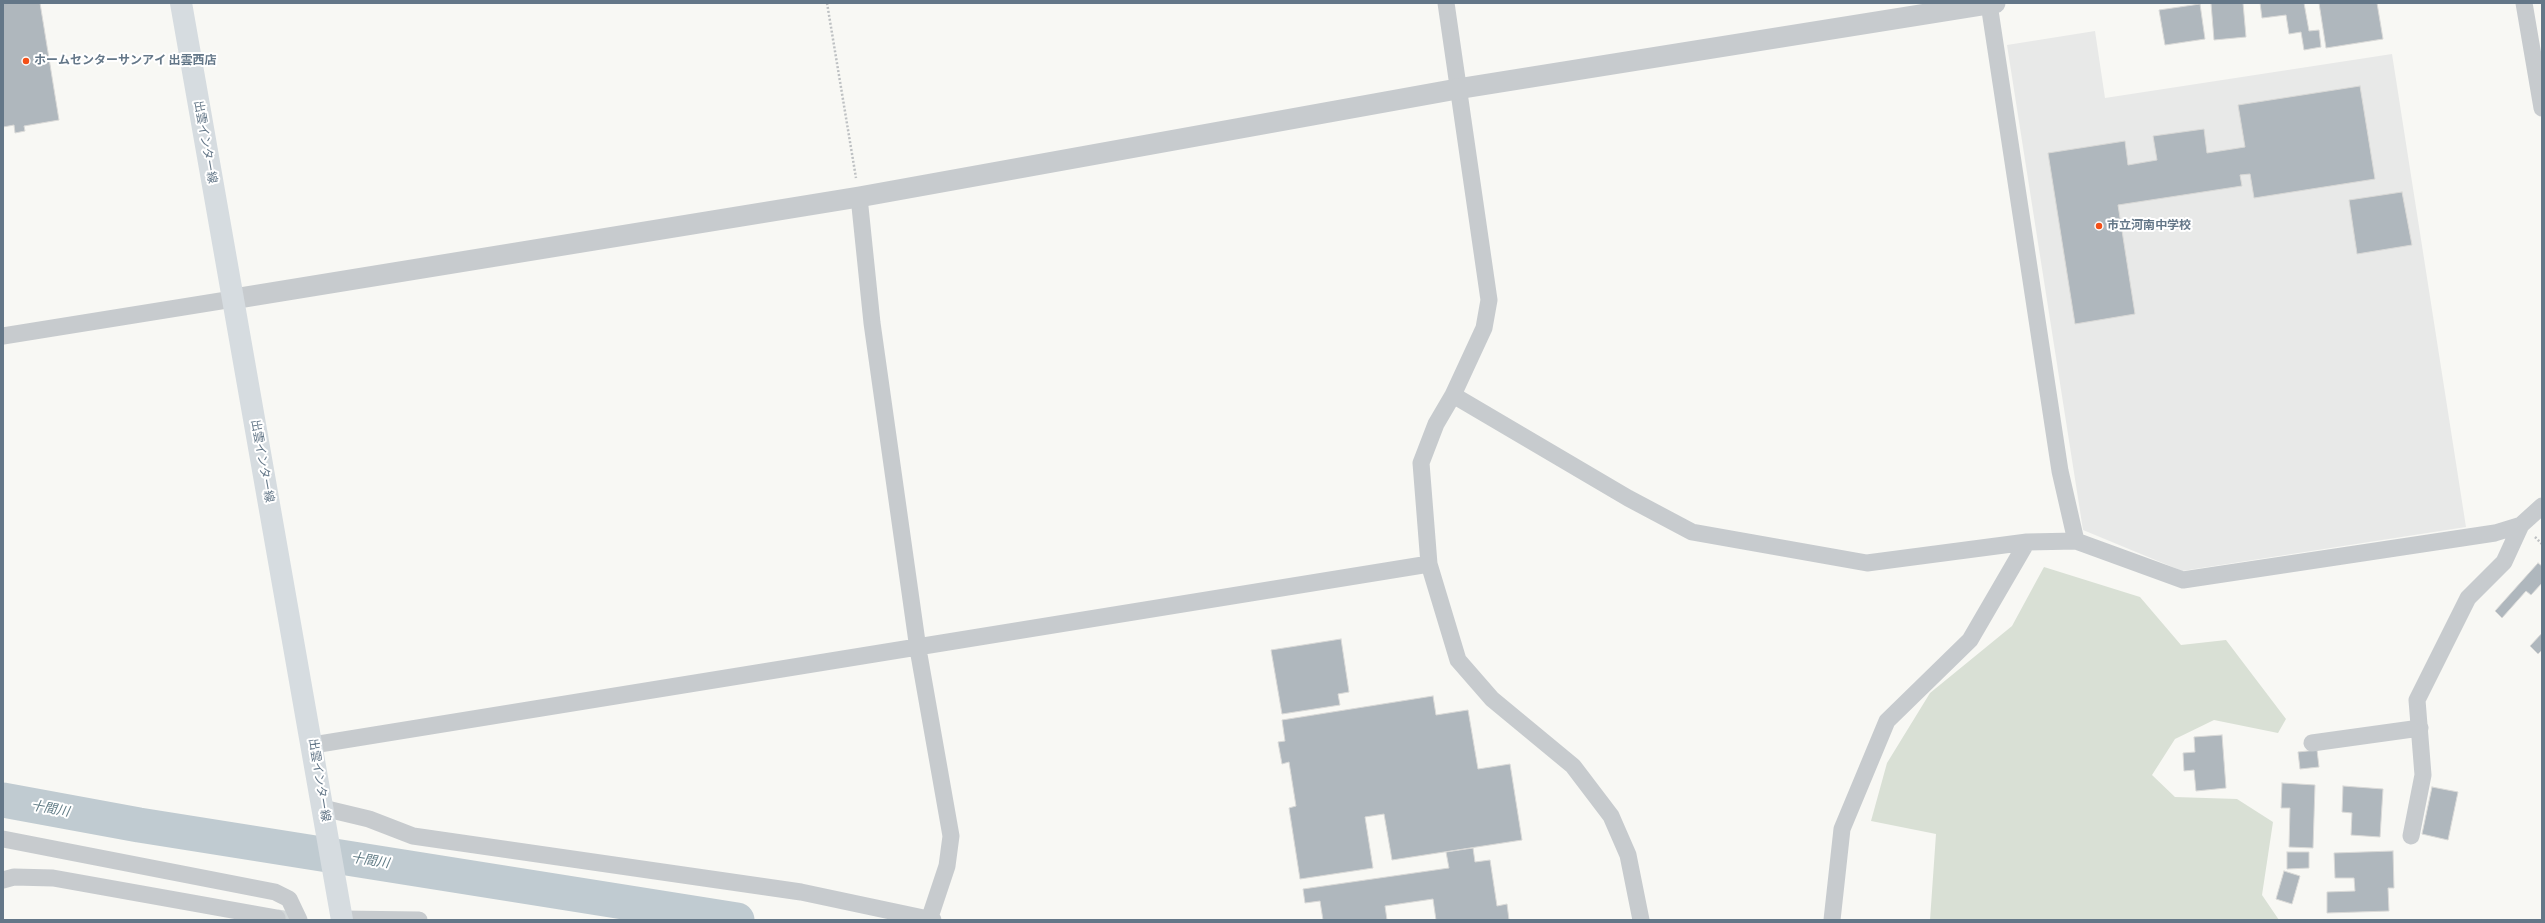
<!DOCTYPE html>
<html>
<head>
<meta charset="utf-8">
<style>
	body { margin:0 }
	#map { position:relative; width:2545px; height:923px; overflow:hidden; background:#f8f8f4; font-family:"Fira Sans Condensed",sans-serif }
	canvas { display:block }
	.frame { position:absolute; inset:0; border:4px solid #647788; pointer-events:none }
</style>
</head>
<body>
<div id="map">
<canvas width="2545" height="923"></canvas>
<div class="frame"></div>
</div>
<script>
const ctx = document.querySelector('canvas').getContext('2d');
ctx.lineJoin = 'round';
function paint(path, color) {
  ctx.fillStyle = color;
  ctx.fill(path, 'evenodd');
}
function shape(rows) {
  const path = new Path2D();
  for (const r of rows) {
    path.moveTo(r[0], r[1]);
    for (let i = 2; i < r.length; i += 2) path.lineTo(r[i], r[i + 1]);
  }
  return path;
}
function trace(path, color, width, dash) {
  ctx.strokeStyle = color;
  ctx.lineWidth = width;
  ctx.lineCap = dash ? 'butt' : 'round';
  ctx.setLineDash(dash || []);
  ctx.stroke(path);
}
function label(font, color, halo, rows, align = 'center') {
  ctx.font = font + ' "Fira Sans Condensed","Noto Sans JP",sans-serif';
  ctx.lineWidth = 4;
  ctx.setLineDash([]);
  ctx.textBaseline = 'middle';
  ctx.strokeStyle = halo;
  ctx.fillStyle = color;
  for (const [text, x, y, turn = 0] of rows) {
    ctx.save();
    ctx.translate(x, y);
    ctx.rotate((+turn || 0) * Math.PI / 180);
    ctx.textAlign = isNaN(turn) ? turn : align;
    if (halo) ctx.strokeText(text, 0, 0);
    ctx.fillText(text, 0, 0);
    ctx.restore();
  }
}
const built = shape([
	[2095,31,2105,98,2392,54,2466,527,2182,571,2083,530,2007,45]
]);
const green = shape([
	[2044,567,2140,597,2181,645,2226,640,2286,719,2278,733,2214,720,2175,739,2152,775,2175,797,2237,799,2273,822,2262,895,2279,920,1930,920,1936,834,1871,821,1887,763,1930,693,2012,626]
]);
const river = shape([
	[3,800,139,825,737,920]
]);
const building = shape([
	[3,3,40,3,59,120,24,126,25,131,15,133,14,125,3,127,3,3],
	[2211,3,2243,3,2246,37,2214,40,2211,3],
	[2260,3,2304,3,2309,31,2319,30,2321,47,2304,50,2301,32,2289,34,2286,15,2262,18,2260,3],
	[2319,3,2377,3,2383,39,2326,48,2319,3],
	[2200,4,2205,39,2165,45,2159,10,2200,4],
	[2360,86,2375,179,2254,198,2250,174,2240,175,2242,186,2118,205,2135,314,2075,324,2048,153,2125,141,2128,165,2157,160,2153,136,2204,129,2207,153,2245,147,2238,105,2360,86],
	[2402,192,2412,245,2357,254,2349,200,2402,192],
	[2538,563,2542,566,2542,583,2531,595,2526,591,2502,618,2495,611,2538,563],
	[2542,633,2542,650,2538,654,2530,646,2542,633],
	[1341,639,1349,692,1338,694,1340,705,1282,714,1271,650,1341,639],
	[1433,696,1436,715,1468,710,1478,769,1510,764,1522,840,1392,860,1384,814,1365,817,1373,868,1300,879,1289,808,1296,806,1289,762,1282,764,1278,742,1285,741,1282,720,1433,696],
	[2222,735,2226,788,2196,791,2194,770,2184,771,2183,753,2195,752,2194,737,2222,735],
	[2317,750,2319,767,2300,769,2298,752,2317,750],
	[2282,783,2315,785,2313,848,2289,847,2290,808,2281,808,2282,783],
	[2343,786,2383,789,2380,837,2351,835,2352,813,2342,812,2343,786],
	[2432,787,2458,792,2448,840,2422,834,2432,787],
	[1473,848,1475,862,1490,860,1497,906,1507,904,1509,920,1436,920,1433,899,1385,906,1387,920,1323,920,1320,901,1305,903,1303,889,1449,868,1446,852,1473,848],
	[2393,851,2394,888,2388,888,2389,911,2327,913,2327,892,2355,891,2354,878,2335,878,2334,853,2393,851],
	[2287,852,2309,852,2309,868,2287,869,2287,852],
	[2284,871,2300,876,2292,904,2276,899,2284,871]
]);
const minorTunnel = shape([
	[277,918,289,920]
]);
const path = shape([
	[827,3,856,178],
	[2535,537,2542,544]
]);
const minor = shape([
	[1446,3,1489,300,1484,328,1453,395,1436,424,1421,463,1429,564,1458,660,1492,699,1573,766,1611,816,1628,855,1641,920],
	[2524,3,2542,108],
	[1989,4,2060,471,2076,541],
	[859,197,872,323,918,649,951,836,947,866,929,920],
	[3,336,233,299],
	[1453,395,1628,498,1692,532,1867,563,2027,542,2076,541,2183,580,2495,533,2521,525,2542,506],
	[2312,743,2420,728],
	[313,745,1429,564],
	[323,808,369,819,413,836,801,892,933,920],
	[2411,836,2423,775,2417,700,2468,598,2504,562,2521,525],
	[3,839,275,892,289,899,299,920],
	[3,880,14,877,53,878,277,918],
	[342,919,419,920],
	[1832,920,1842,829,1887,721,1970,640,2027,542]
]);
const tertiary = shape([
	[233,299,859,197,1457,89,1995,3]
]);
const secondary = shape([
	[181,3,342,920]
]);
const markers = [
	[26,61,4,"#f45018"],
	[2099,226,4,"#f45018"]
];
const poiNames = [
	["ホームセンターサンアイ 出雲西店",34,61],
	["市立河南中学校",2107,226]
];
const streetNames = [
	["出雲インター線",205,142,80],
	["出雲インター線",262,461,80],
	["出雲インター線",319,780,81]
];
const waterNames = [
	["十間川",50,809,10],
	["十間川",370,861,9]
];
paint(built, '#e8e9e8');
paint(green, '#d9e0d5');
trace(river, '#c0cbd1', 35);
paint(building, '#afb7bd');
trace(building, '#d9d9d7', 1);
trace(minorTunnel, '#d3d8d9', 17, [17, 8]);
trace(path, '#bec1c3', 2.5, [2, 2]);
trace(minor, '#c7cbce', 17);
trace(tertiary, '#c7cbce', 21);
trace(secondary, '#d6dce0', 22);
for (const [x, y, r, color] of markers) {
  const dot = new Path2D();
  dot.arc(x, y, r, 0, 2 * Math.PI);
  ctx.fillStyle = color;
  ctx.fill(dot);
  trace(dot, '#fff', 1.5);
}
label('bold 12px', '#647788', '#fff', poiNames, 'left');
label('12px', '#647788', '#fff', streetNames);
label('italic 13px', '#5f7a84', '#fff', waterNames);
</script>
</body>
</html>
